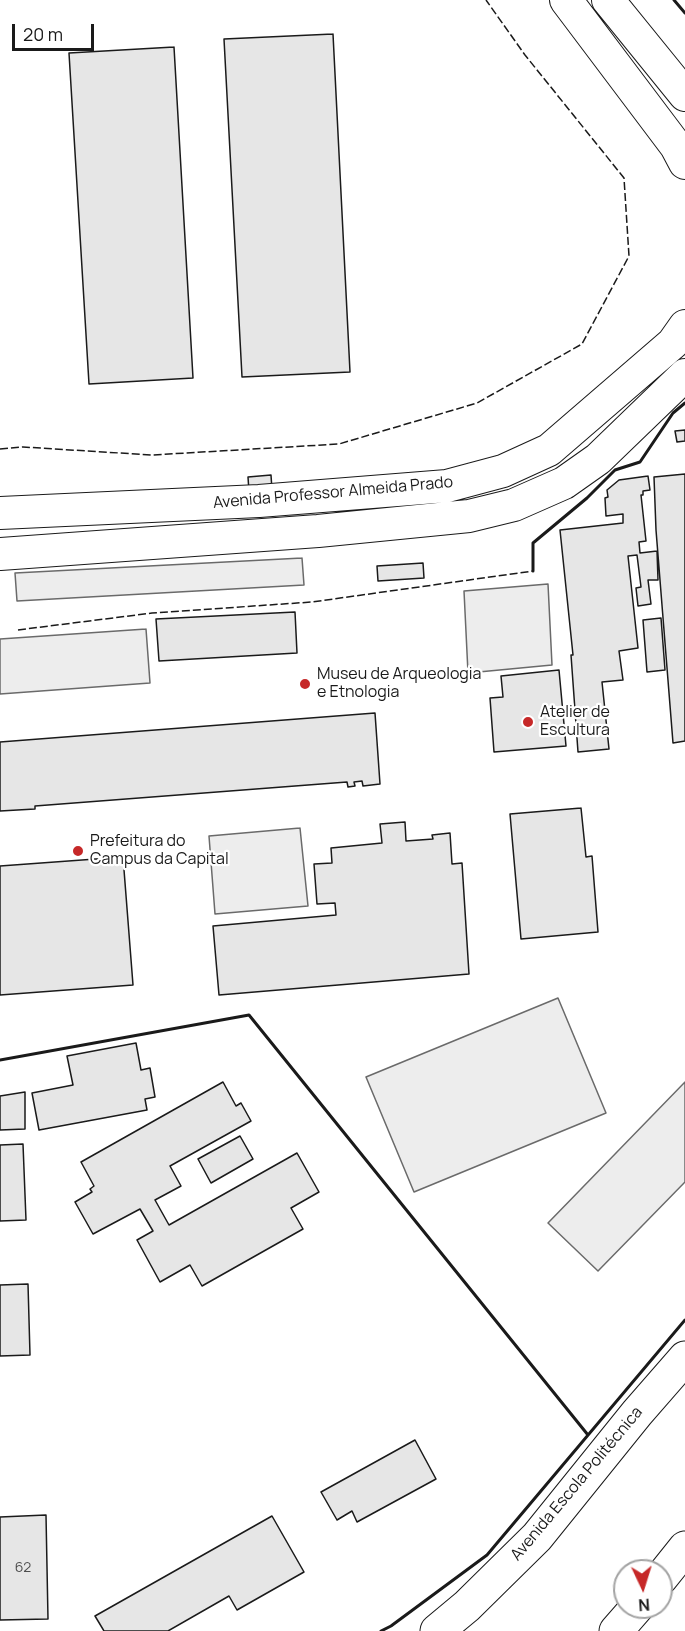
<!DOCTYPE html>
<html>
<head>
<meta charset="utf-8">
<style>
	body { margin:0 }
	#map { position:relative; width:685px; height:1631px; overflow:hidden; background:#fff; font-family:Manrope,sans-serif }
	canvas { display:block }
	.north { position:absolute; left:613px; top:1559px; width:60px; height:60px; box-sizing:border-box; background:#fff; border:2px solid #a3a3a3; border-radius:50%; rotate:176deg; font-size:16px; font-weight:700; line-height:24px; text-align:center; color:#1a1a1a }
	.north::after { content:''; display:block; margin:auto; width:21px; height:27px; background:#c62828; clip-path:polygon(50% 0,100% 100%,50% 72%,0 100%) }
	.scale { position:absolute; left:12px; top:24px; width:82px; height:27px; box-sizing:border-box; border:3px solid #1a1a1a; border-top:0; padding-left:8px; font-size:18px; line-height:21px; white-space:nowrap; color:#1a1a1a; -webkit-text-stroke:4px #fff; paint-order:stroke }
</style>
</head>
<body>
<div id="map">
<canvas width="685" height="1631"></canvas>
<div class="north">N</div>
<div class="scale">20 m</div>
</div>
<script>
const ctx = document.querySelector('canvas').getContext('2d');
ctx.lineJoin = 'round';
function paint(path, color) {
  ctx.fillStyle = color;
  ctx.fill(path, 'evenodd');
}
function shape(rows) {
  const path = new Path2D();
  for (const r of rows) {
    path.moveTo(r[0], r[1]);
    for (let i = 2; i < r.length; i += 2) path.lineTo(r[i], r[i + 1]);
  }
  return path;
}
function trace(path, color, width, dash) {
  ctx.strokeStyle = color;
  ctx.lineWidth = width;
  ctx.lineCap = dash ? 'butt' : 'round';
  ctx.setLineDash(dash || []);
  ctx.stroke(path);
}
function label(font, color, halo, rows, align = 'center') {
  ctx.font = font + ' Manrope,sans-serif';
  ctx.lineWidth = 4.5;
  ctx.setLineDash([]);
  ctx.textBaseline = 'middle';
  ctx.strokeStyle = halo;
  ctx.fillStyle = color;
  for (const [text, x, y, turn = 0] of rows) {
    ctx.save();
    ctx.translate(x, y);
    ctx.rotate((+turn || 0) * Math.PI / 180);
    ctx.textAlign = isNaN(turn) ? turn : align;
    if (halo) ctx.strokeText(text, 0, 0);
    ctx.fillText(text, 0, 0);
    ctx.restore();
  }
}
const built = shape([
	[302,558,304,585,17,601,15,573,302,558],
	[548,584,552,665,468,673,464,591,548,584],
	[146,629,150,683,0,694,0,639,146,629],
	[300,828,308,906,215,914,209,836,300,828],
	[558,998,606,1113,414,1192,366,1077,558,998],
	[685,1082,685,1182,598,1271,548,1223,685,1082]
]);
const building = shape([
	[333,34,350,372,242,377,224,39,333,34],
	[174,47,193,378,89,384,69,53,174,47],
	[685,430,685,441,677,442,675,431,685,430],
	[685,474,685,741,673,743,656,530,654,477,685,474],
	[271,475,272,490,249,492,248,477,271,475],
	[648,476,650,490,643,491,643,495,641,495,646,541,639,542,640,553,657,551,658,580,648,580,651,604,638,606,636,588,641,587,637,555,628,556,638,648,619,651,623,680,602,682,609,749,578,752,571,655,573,655,560,530,623,523,623,514,606,516,605,498,608,497,607,490,619,480,648,476],
	[423,563,424,578,378,581,377,566,423,563],
	[295,612,297,653,159,661,156,619,295,612],
	[661,618,665,670,647,672,643,620,661,618],
	[559,670,566,746,494,752,490,698,503,697,501,676,559,670],
	[375,713,380,784,363,786,362,781,354,782,355,786,348,787,347,782,35,806,35,809,0,811,0,742,375,713],
	[581,808,586,857,592,856,598,932,521,939,510,814,581,808],
	[405,822,406,841,433,839,432,835,450,833,452,864,462,863,469,974,219,995,213,926,336,915,335,903,317,904,314,864,332,863,331,848,382,843,380,824,405,822],
	[123,857,133,985,0,995,0,866,123,857],
	[136,1043,141,1070,150,1068,155,1097,145,1099,147,1110,39,1130,32,1093,73,1085,67,1056,136,1043],
	[223,1082,236,1106,241,1103,251,1121,170,1166,181,1186,155,1200,169,1225,297,1153,319,1192,291,1208,303,1229,202,1286,190,1265,160,1282,137,1240,153,1231,140,1209,93,1234,75,1202,92,1192,90,1189,94,1186,81,1162,223,1082],
	[25,1092,25,1129,0,1130,0,1096,25,1092],
	[240,1136,253,1159,211,1183,198,1159,240,1136],
	[23,1144,26,1220,0,1221,0,1145,23,1144],
	[28,1284,30,1355,0,1356,0,1285,28,1284],
	[415,1440,436,1479,357,1522,352,1511,337,1520,321,1492,415,1440],
	[46,1515,48,1619,0,1620,0,1517,46,1515],
	[272,1516,304,1572,237,1610,229,1596,168,1631,104,1631,95,1616,272,1516]
]);
const tertiary = shape([
	[566,0,676,146,685,163],
	[608,0,685,95],
	[0,513,259,501,447,486,503,471,549,450,673,343,685,326],
	[0,554,318,531,469,516,514,505,564,483,598,459,685,375]
]);
const trunk = shape([
	[661,1578,685,1548],
	[437,1631,467,1606,537,1537,637,1413,685,1358],
	[616,1631,637,1607]
]);
const fence = shape([
	[0,449,23,447,152,455,339,444,477,403,582,344,629,256,624,178,525,55,486,0],
	[18,630,152,613,312,602,533,571]
]);
const wall = shape([
	[674,0,685,13],
	[533,571,533,543,587,498,615,470,640,462,673,413,685,403],
	[0,1060,249,1015,588,1435],
	[381,1631,391,1626,487,1555,685,1320]
]);
const markers = [
	[305,684,6,"#c62828"],
	[528,722,6,"#c62828"],
	[78,851,6,"#c62828"]
];
const numberNames = [
	["62",23,1568]
];
const streetNames = [
	["Avenida Professor Almeida Prado",333,493,-5],
	["Avenida Escola Politécnica",577,1484,-50]
];
const poiNames = [
	["Museu de Arqueologia",317,675],
	["e Etnologia",317,693],
	["Atelier de",540,713],
	["Escultura",540,731],
	["Prefeitura do",90,842],
	["Campus da Capital",90,860]
];
paint(built, '#ededed');
trace(built, '#6a6a6a', 1.5);
paint(building, '#e6e6e6');
trace(building, '#1a1a1a', 1.5);
trace(tertiary, '#1a1a1a', 34);
trace(trunk, '#1a1a1a', 35);
trace(tertiary, '#fff', 32);
trace(trunk, '#fff', 33);
trace(fence, '#1a1a1a', 1.5, [8, 3]);
trace(wall, '#1a1a1a', 3);
for (const [x, y, r, color] of markers) {
  const dot = new Path2D();
  dot.arc(x, y, r, 0, 2 * Math.PI);
  ctx.fillStyle = color;
  ctx.fill(dot);
  trace(dot, '#fff', 2);
}
label('14px', '#4d4d4d', null, numberNames);
label('16px', '#1a1a1a', '#fff', streetNames);
label('16px', '#1a1a1a', '#fff', poiNames, 'left');
</script>
</body>
</html>
